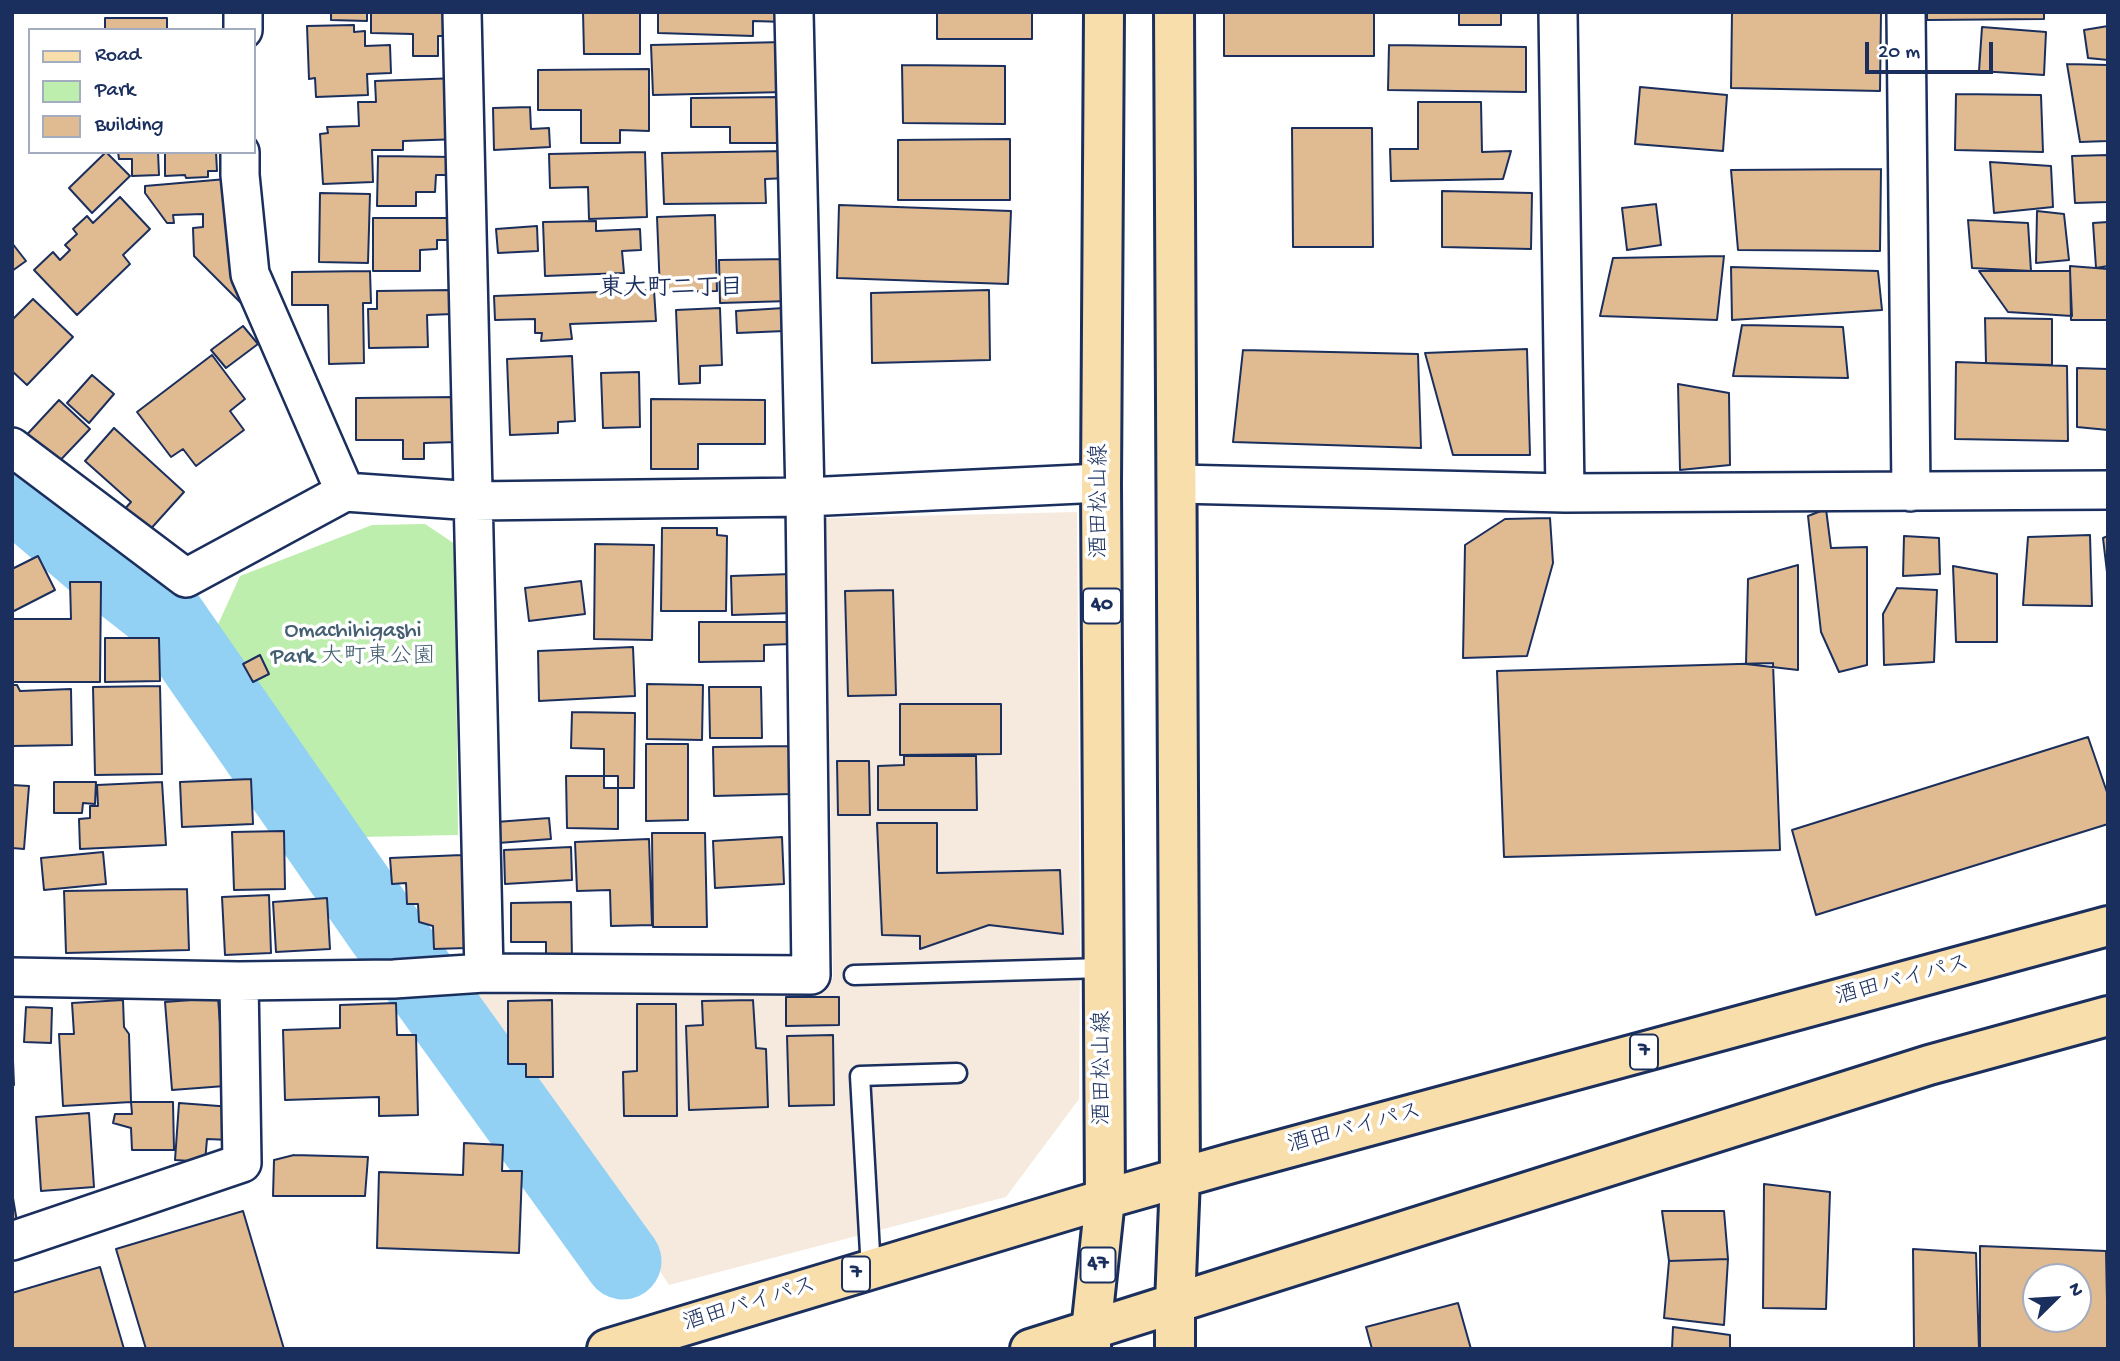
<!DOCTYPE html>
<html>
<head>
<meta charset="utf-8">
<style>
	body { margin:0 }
	#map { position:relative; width:2120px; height:1361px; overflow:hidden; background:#fff; font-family:"Gochi Hand",sans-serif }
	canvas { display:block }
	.frame { position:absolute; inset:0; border:14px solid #1b2f5e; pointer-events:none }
	.legend { position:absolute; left:28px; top:28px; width:228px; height:126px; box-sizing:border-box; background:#fff; border:2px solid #a4acbf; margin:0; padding:9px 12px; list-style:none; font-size:21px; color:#1b2f5e }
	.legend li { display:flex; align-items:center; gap:14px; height:35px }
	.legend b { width:35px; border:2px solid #a4acbf }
	.north { position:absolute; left:2022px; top:1263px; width:70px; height:70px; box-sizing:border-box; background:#fff; border:2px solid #a4acbf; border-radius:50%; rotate:66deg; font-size:19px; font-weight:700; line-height:28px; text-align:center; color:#1b2f5e }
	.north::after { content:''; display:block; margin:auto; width:24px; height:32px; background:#1b2f5e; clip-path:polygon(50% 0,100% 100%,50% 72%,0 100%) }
	.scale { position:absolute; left:1865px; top:42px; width:128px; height:32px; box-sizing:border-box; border:4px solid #1b2f5e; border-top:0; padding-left:9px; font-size:21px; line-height:24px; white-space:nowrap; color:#1b2f5e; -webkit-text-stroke:5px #fff; paint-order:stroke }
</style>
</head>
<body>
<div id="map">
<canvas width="2120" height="1361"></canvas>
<div class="frame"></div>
<ul class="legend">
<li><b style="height:9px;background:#f8deab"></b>Road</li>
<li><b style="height:19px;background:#beeead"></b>Park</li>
<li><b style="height:19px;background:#e0ba91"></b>Building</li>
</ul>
<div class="north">N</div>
<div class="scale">20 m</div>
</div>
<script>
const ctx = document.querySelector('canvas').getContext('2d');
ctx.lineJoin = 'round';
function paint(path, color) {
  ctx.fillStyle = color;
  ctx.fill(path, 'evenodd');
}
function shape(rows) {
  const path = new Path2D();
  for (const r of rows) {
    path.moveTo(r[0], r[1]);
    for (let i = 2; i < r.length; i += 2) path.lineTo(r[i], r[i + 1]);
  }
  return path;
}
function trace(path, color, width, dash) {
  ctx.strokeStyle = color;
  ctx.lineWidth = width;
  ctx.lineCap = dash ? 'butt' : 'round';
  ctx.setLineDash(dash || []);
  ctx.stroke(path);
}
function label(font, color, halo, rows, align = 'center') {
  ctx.font = font + ' "Gochi Hand","Klee One",sans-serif';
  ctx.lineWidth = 7;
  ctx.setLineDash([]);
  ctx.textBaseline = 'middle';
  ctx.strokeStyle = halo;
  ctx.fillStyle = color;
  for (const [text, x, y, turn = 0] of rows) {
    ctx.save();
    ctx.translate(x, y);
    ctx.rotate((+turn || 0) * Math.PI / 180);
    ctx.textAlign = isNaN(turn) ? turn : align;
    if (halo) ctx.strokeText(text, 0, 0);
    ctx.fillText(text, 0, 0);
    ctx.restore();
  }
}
const built = shape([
	[1077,512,1080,952,1079,1099,1006,1197,669,1285,476,991,833,979,826,518]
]);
const green = shape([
	[425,524,455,544,458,835,361,837,215,631,240,576,372,525]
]);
const river = shape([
	[12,491,99,565,168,619,383,928,623,1261]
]);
const building = shape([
	[331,12,367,12,367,21,331,20,331,12],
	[371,12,456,12,456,36,438,36,438,56,413,56,413,34,371,33,371,12],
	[583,12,640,12,640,54,584,54,583,12],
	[658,12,786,12,785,22,753,21,753,36,658,33,658,12],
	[937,12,1032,12,1032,39,937,39,937,12],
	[1224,12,1374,12,1374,56,1224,56,1224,12],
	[1459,12,1501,12,1501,25,1459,25,1459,12],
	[1732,12,1881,12,1880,91,1731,88,1732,12],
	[1927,12,2044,12,2044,19,1927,20,1927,12],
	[105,18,167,18,167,30,105,30,105,18],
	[354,25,354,32,365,31,365,46,390,45,391,73,367,74,368,95,316,97,315,78,309,79,307,26,354,25],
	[2108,26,2108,60,2088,58,2084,30,2108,26],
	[1982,27,2046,32,2044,75,1979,71,1982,27],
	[784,42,785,92,653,95,651,45,784,42],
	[1389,45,1526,47,1526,92,1388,90,1389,45],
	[2067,64,2108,65,2108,141,2080,142,2067,64],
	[902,65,1005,66,1005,124,903,123,902,65],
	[649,69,649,131,620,130,620,143,581,143,581,110,538,110,538,70,649,69],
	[458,78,460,139,403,141,403,150,372,150,373,182,323,184,320,134,328,133,327,127,359,126,358,102,376,102,375,81,458,78],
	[1640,87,1727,95,1723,151,1635,144,1640,87],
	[1956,94,2041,95,2043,152,1955,150,1956,94],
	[783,97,783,143,730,143,730,127,691,127,691,98,783,97],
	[1418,102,1481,102,1482,152,1511,151,1503,179,1391,181,1390,149,1418,149,1418,102],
	[530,107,531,129,549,128,550,147,494,150,493,108,530,107],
	[1292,128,1372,128,1373,247,1293,247,1292,128],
	[1010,139,1010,200,898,200,898,140,1010,139],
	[788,151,788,178,765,179,766,203,664,204,662,153,788,151],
	[106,152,130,176,92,213,69,188,106,152],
	[118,152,158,152,159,175,132,176,132,159,119,159,118,152],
	[165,152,216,152,217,171,208,171,208,177,186,178,185,175,165,176,165,152],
	[645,152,647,217,589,219,588,187,550,188,549,154,645,152],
	[2108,155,2108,202,2075,203,2072,156,2108,155],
	[378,156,456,157,456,175,436,175,435,192,416,192,416,206,377,206,378,156],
	[1990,162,2051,166,2053,207,1994,213,1990,162],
	[1881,169,1880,251,1738,250,1731,170,1881,169],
	[238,178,235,235,241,303,194,256,193,228,203,227,203,214,173,215,174,223,167,223,145,193,145,186,238,178],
	[1442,191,1532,193,1531,249,1442,247,1442,191],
	[320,193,370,194,368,263,319,262,320,193],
	[120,197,150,229,123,255,130,264,77,315,34,270,53,252,60,260,70,250,65,245,77,234,73,229,87,216,93,223,120,197],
	[1656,204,1661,245,1627,250,1622,208,1656,204],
	[839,205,1011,211,1008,284,837,278,839,205],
	[2037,211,2064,214,2069,260,2036,263,2037,211],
	[715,215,717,291,660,292,657,217,715,215],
	[373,218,457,218,457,240,437,240,437,249,420,250,420,271,373,271,373,218],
	[1968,220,2028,223,2031,271,1972,268,1968,220],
	[596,221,596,231,640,229,641,250,622,251,624,273,545,276,543,222,596,221],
	[2108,222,2108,266,2096,268,2093,223,2108,222],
	[537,226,538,251,498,253,496,229,537,226],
	[12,243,26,261,12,271,12,243],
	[1724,256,1717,320,1600,316,1613,258,1724,256],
	[789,259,790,301,720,303,719,260,789,259],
	[2070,266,2108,269,2108,320,2071,320,2070,266],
	[1731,267,1878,271,1882,310,1732,320,1731,267],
	[370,271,371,303,363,303,364,363,329,364,328,305,292,305,292,272,370,271],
	[1979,271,2070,271,2072,316,2008,312,1979,271],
	[453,290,453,314,427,315,428,347,369,348,368,309,377,309,377,291,453,290],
	[654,290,656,321,570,324,572,339,541,341,542,333,535,333,535,319,495,320,494,296,654,290],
	[989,290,990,360,872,363,871,293,989,290],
	[33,299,73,337,27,385,12,371,12,320,33,299],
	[720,308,722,365,700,366,700,383,679,384,676,310,720,308],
	[784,308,785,331,737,333,736,311,784,308],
	[1985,318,2052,319,2052,365,1986,363,1985,318],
	[1742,325,1843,327,1848,378,1733,376,1742,325],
	[243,326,258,344,226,368,211,350,243,326],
	[1527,349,1530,455,1453,455,1425,353,1527,349],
	[1243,350,1418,354,1421,448,1233,442,1243,350],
	[212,355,245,399,230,411,244,430,196,466,183,449,171,457,137,412,212,355],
	[572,356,575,421,558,422,558,433,510,435,507,359,572,356],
	[1956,362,2067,366,2068,441,1955,439,1956,362],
	[2077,368,2108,369,2108,430,2077,427,2077,368],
	[639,372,640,427,603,428,601,373,639,372],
	[92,375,114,394,89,423,67,403,92,375],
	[1678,384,1729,393,1730,465,1680,470,1678,384],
	[458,397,458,442,424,443,424,459,403,459,403,440,356,440,356,398,458,397],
	[651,399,765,400,765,444,698,444,698,469,651,469,651,399],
	[59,400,90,429,51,470,21,441,59,400],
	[114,428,184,492,147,533,123,511,131,502,85,461,114,428],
	[1826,509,1831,548,1867,547,1867,665,1839,672,1821,632,1808,516,1826,509],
	[1550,518,1553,563,1527,656,1463,658,1465,545,1505,519,1550,518],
	[662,528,717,528,717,535,727,536,726,611,661,611,662,528],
	[2090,535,2092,606,2023,605,2028,537,2090,535],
	[1904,536,1939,538,1940,574,1903,576,1904,536],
	[2108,536,2108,581,2103,538,2108,536],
	[595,544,654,545,652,640,594,639,595,544],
	[38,556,55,590,12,612,12,569,38,556],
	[1798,565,1798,670,1746,664,1748,579,1798,565],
	[1953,566,1997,574,1997,642,1956,642,1953,566],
	[792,574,794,613,732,615,731,576,792,574],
	[581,581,585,614,529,621,525,588,581,581],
	[70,582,101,582,100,682,12,682,12,619,71,619,70,582],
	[1897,588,1937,590,1934,662,1884,665,1883,614,1897,588],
	[893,590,896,695,848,696,845,591,893,590],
	[699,622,791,622,792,644,764,645,764,661,699,662,699,622],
	[105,638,159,638,160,681,105,682,105,638],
	[633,647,635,696,539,701,538,651,633,647],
	[260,655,269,674,253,682,243,664,260,655],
	[1773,663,1780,850,1504,857,1497,671,1773,663],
	[647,684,703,685,702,740,647,739,647,684],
	[12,685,17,685,20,691,71,689,72,745,12,746,12,685],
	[160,686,162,774,95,775,93,687,160,686],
	[709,687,761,687,762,738,710,738,709,687],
	[900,704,1001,704,1001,754,900,755,900,704],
	[572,712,635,713,634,788,604,788,604,749,571,748,572,712],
	[2088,737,2108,795,2108,824,1816,915,1792,830,2088,737],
	[646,744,688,744,688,820,646,821,646,744],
	[791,746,792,794,714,796,713,747,791,746],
	[904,756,976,756,977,810,878,810,878,766,904,765,904,756],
	[837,761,869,761,870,815,838,815,837,761],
	[566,776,618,776,618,829,567,828,566,776],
	[251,779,253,824,182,827,180,782,251,779],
	[54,782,96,782,95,804,83,803,82,813,54,813,54,782],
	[162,782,166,845,80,849,79,819,90,818,90,806,98,806,97,785,162,782],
	[12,785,29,786,24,849,12,848,12,785],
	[549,818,551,839,498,843,496,822,549,818],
	[877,823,937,823,937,873,1060,870,1063,934,989,925,920,949,920,936,882,935,877,823],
	[284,831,285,889,234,890,232,832,284,831],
	[652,833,705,833,707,927,653,927,652,833],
	[782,837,784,884,715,888,713,841,782,837],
	[649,839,652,925,611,926,610,890,577,891,575,842,649,839],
	[571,847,572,880,505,884,504,850,571,847],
	[103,852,106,884,44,890,41,858,103,852],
	[462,855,467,948,434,949,433,926,419,922,418,904,407,904,406,883,392,884,390,858,462,855],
	[187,889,189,950,66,953,64,891,187,889],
	[269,895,271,953,225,955,222,897,269,895],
	[327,898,330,949,276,952,273,902,327,898],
	[571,902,572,959,546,960,546,942,511,942,511,903,571,902],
	[786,997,839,997,839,1025,786,1026,786,997],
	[218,998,225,1086,172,1090,165,1002,218,998],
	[123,1000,124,1027,129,1034,131,1102,63,1106,59,1034,74,1034,72,1003,123,1000],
	[552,1000,553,1077,526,1077,526,1064,508,1064,508,1001,552,1000],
	[753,1000,756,1048,766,1049,768,1107,689,1110,686,1026,703,1025,702,1001,753,1000],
	[396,1003,397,1035,416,1035,418,1115,379,1116,379,1097,285,1100,283,1030,340,1028,340,1005,396,1003],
	[637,1004,676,1004,677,1116,624,1116,623,1072,637,1071,637,1004],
	[26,1007,52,1008,51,1043,24,1042,26,1007],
	[833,1035,834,1105,789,1106,787,1036,833,1035],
	[12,1036,14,1085,12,1085,12,1036],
	[131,1102,173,1102,174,1150,132,1150,131,1128,113,1123,115,1114,132,1114,131,1102],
	[179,1103,232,1107,230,1140,207,1139,205,1162,175,1160,179,1103],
	[89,1113,94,1187,41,1191,36,1117,89,1113],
	[464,1143,503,1145,502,1171,522,1171,519,1253,377,1248,379,1172,463,1175,464,1143],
	[294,1155,368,1157,365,1196,273,1196,274,1160,294,1155],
	[1764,1184,1830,1192,1826,1309,1763,1308,1764,1184],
	[12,1192,17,1222,12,1223,12,1192],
	[243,1211,284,1349,146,1349,116,1249,243,1211],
	[1662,1211,1724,1211,1728,1259,1669,1261,1662,1211],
	[1980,1246,2106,1251,2108,1349,1980,1349,1980,1246],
	[2036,1277,2078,1277,2078,1319,2036,1319,2036,1277],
	[1913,1249,1976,1253,1979,1349,1914,1349,1913,1249],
	[1728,1259,1724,1325,1664,1318,1669,1261,1728,1259],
	[100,1267,124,1349,12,1349,12,1293,100,1267],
	[1458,1303,1471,1349,1372,1349,1366,1327,1458,1303],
	[1673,1327,1730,1335,1730,1349,1672,1349,1673,1327]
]);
const lane = shape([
	[854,975,1104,968],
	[871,1270,860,1076,957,1073]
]);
const street = shape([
	[462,12,484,973],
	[1558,12,1565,493],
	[1906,12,1911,492],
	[243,30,243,12],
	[240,152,240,175,250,274,345,492],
	[12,447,186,578,345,492,474,501,805,497,1101,483],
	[1177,484,1565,493,2108,490],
	[12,977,239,981,394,979,484,973,811,975,805,497,794,12],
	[12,1241,242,1163,239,981]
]);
const primary = shape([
	[1104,12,1101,483,1105,1199],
	[1174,12,1180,1178]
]);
const highway = shape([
	[607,1349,1105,1199,1232,1163,2108,926],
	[1030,1349,1929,1065,2108,1016],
	[1091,1349,1091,1331,1105,1199],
	[1175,1349,1175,1304,1180,1178]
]);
const shields = [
	[1102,606,38],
	[1644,1052,28],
	[1098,1265,35],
	[856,1274,28]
];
const shieldNames = [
	["40",1102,606],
	["7",1644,1052],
	["47",1098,1265],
	["7",856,1274]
];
const streetNames = [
	["酒田松山線",1101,501,-90],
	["酒田バイパス",1903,982,-15],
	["酒田松山線",1104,1068,-90],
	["酒田バイパス",1355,1130,-15],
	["酒田バイパス",750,1306,-17]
];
const parkNames = [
	["Omachihigashi",353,632],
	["Park 大町東公園",353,658]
];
const neighbourhoodNames = [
	["東大町二丁目",671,290]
];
paint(built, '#f6eade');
paint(green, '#beeead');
trace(river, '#93d1f4', 77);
paint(building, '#e0ba91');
trace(building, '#1b2f5e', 2);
trace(lane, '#1b2f5e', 23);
trace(street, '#1b2f5e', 42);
trace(primary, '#1b2f5e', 44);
trace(highway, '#1b2f5e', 44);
trace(lane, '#fff', 18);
trace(street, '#fff', 37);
trace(primary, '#f8deab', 38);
trace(highway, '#f8deab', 38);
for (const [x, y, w] of shields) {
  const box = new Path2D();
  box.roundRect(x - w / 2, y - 17.5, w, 35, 5);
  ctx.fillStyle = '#fff';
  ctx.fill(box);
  trace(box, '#1b2f5e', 2);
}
label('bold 21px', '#1b2f5e', null, shieldNames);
label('23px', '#1b2f5e', '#fff', streetNames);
label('23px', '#445f72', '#fff', parkNames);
label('bold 24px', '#1b2f5e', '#fff', neighbourhoodNames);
</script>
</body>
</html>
